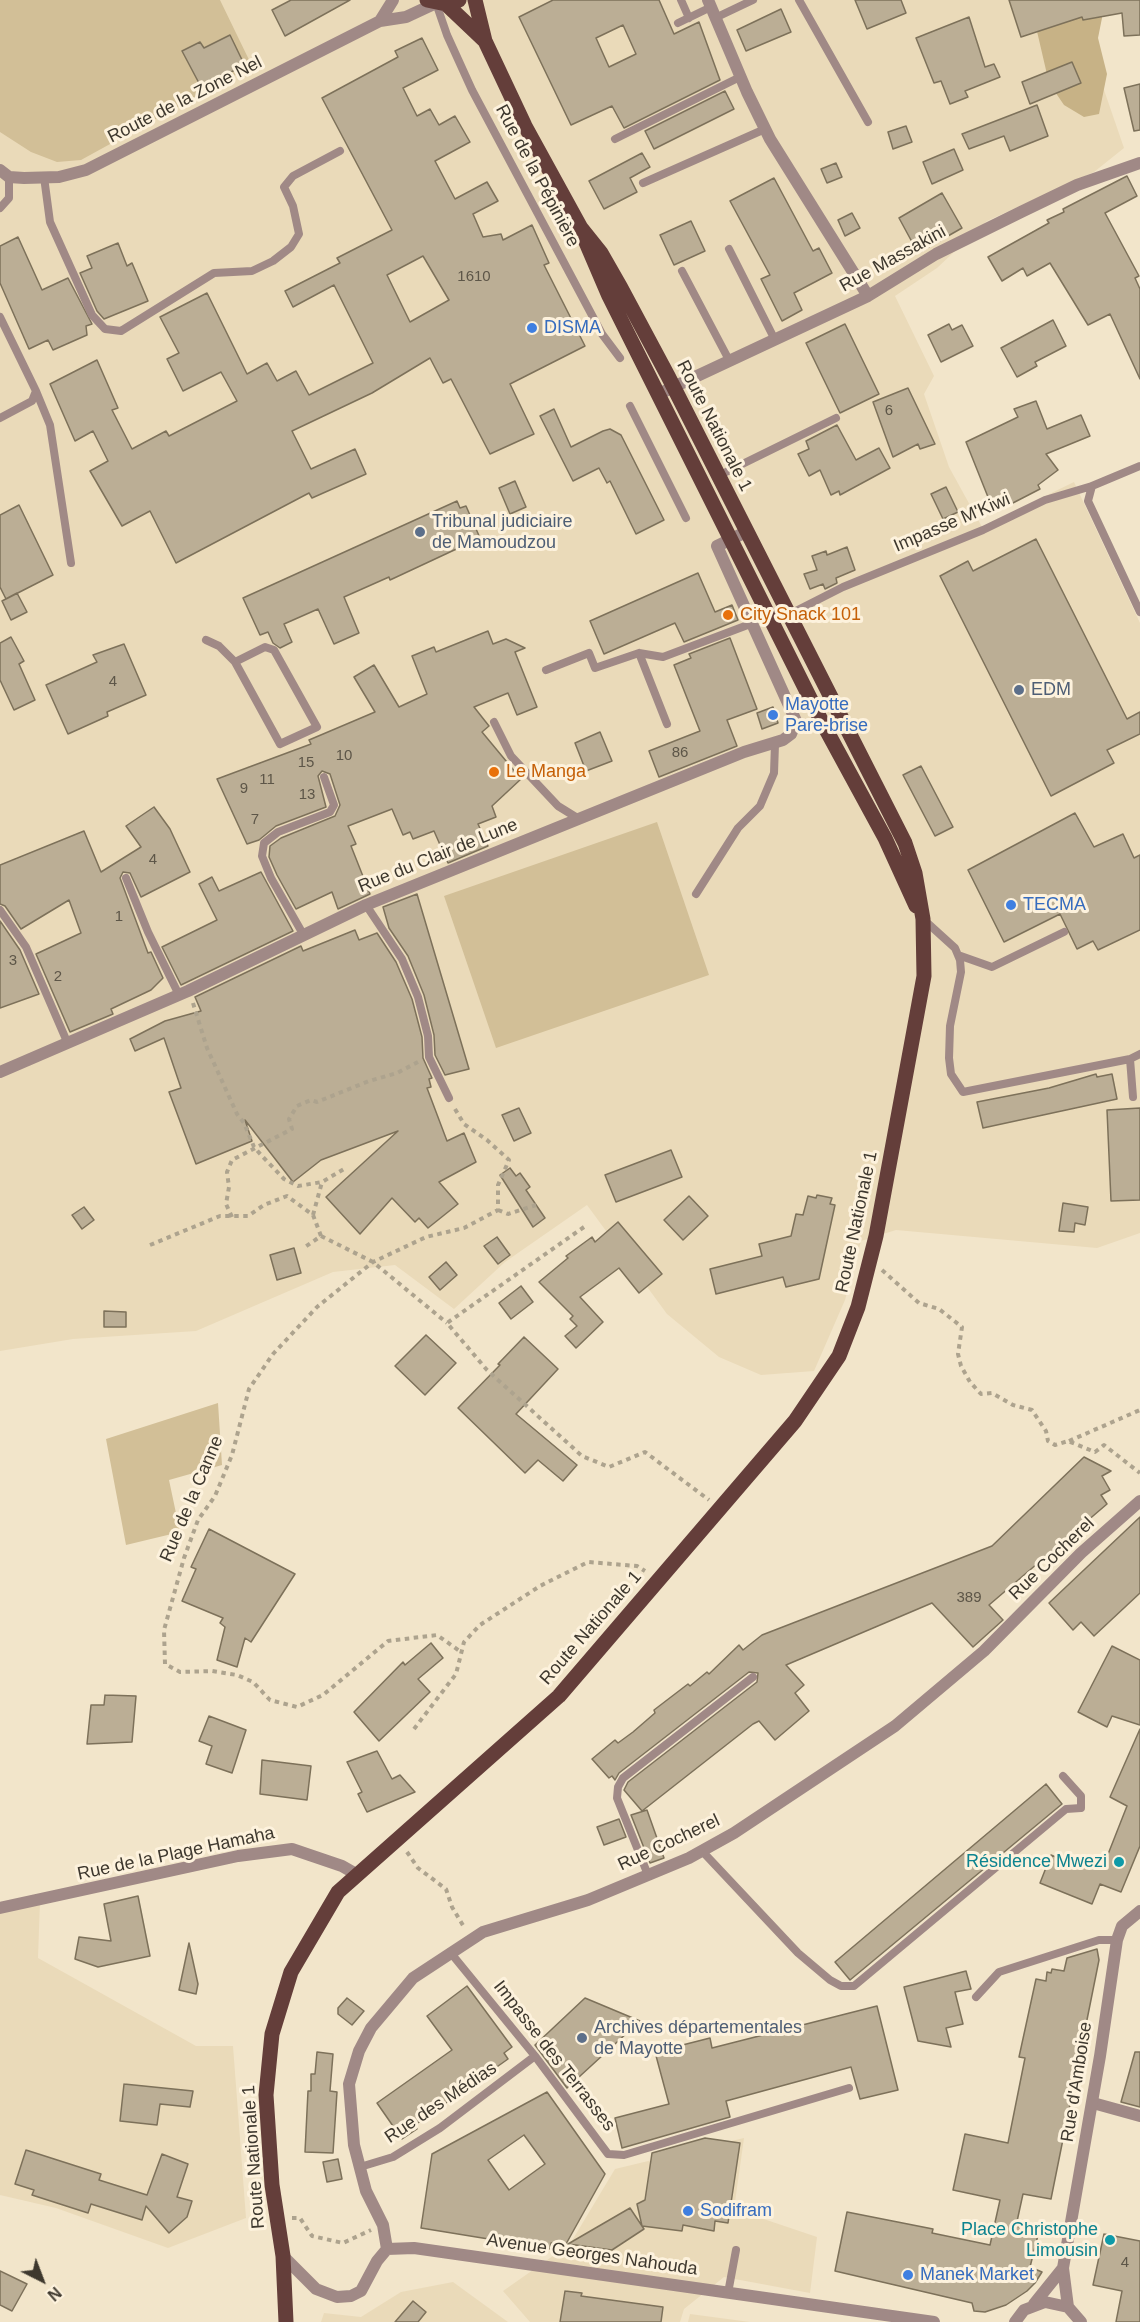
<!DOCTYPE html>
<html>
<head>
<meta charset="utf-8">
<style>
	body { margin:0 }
	#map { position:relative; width:1140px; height:2322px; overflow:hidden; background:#f2e5ca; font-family:Helvetica,sans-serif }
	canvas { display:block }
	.north { position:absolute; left:12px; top:2250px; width:60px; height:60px; -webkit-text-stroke:4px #fdf2dd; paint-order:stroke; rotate:138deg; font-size:16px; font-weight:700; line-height:24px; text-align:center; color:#3e382e }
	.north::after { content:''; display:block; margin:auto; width:21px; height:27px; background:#3e382e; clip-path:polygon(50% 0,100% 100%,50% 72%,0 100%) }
</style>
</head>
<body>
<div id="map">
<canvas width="1140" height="2322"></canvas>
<div class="north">N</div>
</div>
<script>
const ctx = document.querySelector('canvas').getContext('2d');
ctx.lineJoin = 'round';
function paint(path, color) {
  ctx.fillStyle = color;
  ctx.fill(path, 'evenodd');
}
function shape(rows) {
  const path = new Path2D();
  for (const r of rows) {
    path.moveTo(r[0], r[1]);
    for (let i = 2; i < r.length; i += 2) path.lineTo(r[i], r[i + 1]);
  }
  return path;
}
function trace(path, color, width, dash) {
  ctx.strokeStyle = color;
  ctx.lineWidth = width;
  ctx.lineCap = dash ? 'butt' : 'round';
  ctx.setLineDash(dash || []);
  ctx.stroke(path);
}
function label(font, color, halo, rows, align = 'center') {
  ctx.font = font + ' Helvetica,sans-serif';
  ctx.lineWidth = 6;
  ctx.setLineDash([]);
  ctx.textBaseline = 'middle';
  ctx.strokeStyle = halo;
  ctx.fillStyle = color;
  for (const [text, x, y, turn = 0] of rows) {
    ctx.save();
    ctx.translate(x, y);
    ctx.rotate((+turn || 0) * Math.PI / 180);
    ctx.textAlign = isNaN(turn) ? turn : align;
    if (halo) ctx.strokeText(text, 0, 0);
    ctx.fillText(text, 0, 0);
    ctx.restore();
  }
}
const built = shape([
	[0,0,1073,0,1124,148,1094,172,987,221,937,268,895,296,934,376,924,394,949,467,982,527,1074,482,1140,623,1140,1233,1097,1248,896,1230,861,1241,845,1300,814,1371,761,1375,719,1357,667,1314,587,1205,505,1262,454,1309,395,1265,333,1272,196,1331,73,1339,0,1351],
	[40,1901,38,1958,196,2046,233,2046,246,2218,168,2248,56,2208,0,2195,0,1908],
	[744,2138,734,2209,817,2237,810,2293,724,2277,684,2309,680,2322,530,2322,503,2291,570,2244,615,2169],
	[453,2282,508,2322,321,2322,324,2313,361,2317,401,2292],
	[690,2314,750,2322,688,2322]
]);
const green = shape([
	[0,0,220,0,252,66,81,160,57,162,31,152,0,132],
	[657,822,709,975,496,1048,444,896],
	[218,1403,222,1465,169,1480,180,1532,126,1545,106,1439]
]);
const forest = shape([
	[1036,0,1102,0,1102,18,1098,38,1107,74,1099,114,1084,117,1064,105,1049,83,1036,27]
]);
const building = shape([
	[291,0,350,0,285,36,272,10,291,0],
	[553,0,659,0,674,34,699,22,720,80,624,128,612,106,571,125,519,17,553,0],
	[623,25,636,54,609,67,596,38,623,25],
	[855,0,901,0,906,13,867,29,855,0],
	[1009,0,1140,0,1140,35,1124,36,1122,13,1083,20,1082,17,1021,37,1009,0],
	[781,9,791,32,746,51,737,30,781,9],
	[969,17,985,67,994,64,1000,77,965,91,968,97,950,104,941,81,934,83,916,38,969,17],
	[230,35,245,66,200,85,182,51,200,42,204,48,230,35],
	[422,38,438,70,403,88,417,116,430,109,439,125,455,116,470,142,435,161,455,199,487,182,498,201,473,214,483,237,501,234,503,240,532,225,549,263,544,265,585,346,510,384,534,434,490,454,451,379,443,383,430,358,372,393,292,431,311,469,355,449,366,474,312,498,309,493,176,563,150,511,122,526,90,471,108,461,93,431,75,441,50,384,97,360,118,408,112,410,132,449,166,431,169,436,237,401,221,372,183,391,167,359,179,353,160,317,207,293,247,374,267,363,277,381,296,371,309,395,373,363,334,285,293,307,285,291,340,263,337,258,392,230,322,98,398,57,395,51,422,38],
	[423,256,449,300,410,322,387,275,423,256],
	[1072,62,1081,83,1030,104,1022,82,1072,62],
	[1140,84,1140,130,1134,131,1124,88,1140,84],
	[725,91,734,109,654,149,645,131,725,91],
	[1037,105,1048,136,1010,151,1004,136,969,149,962,134,1037,105],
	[906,126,912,142,893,149,888,132,906,126],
	[954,149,963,170,932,184,923,162,954,149],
	[642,153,650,167,630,178,637,192,604,209,589,181,642,153],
	[836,163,842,177,827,183,821,169,836,163],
	[1127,176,1137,196,1105,213,1139,276,1135,278,1140,289,1140,379,1110,314,1088,325,1050,263,1027,276,1023,268,1002,281,988,257,1049,223,1047,220,1064,212,1063,209,1127,176],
	[774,178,813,251,819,248,832,273,794,293,802,310,782,321,761,279,770,275,730,201,774,178],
	[942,193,962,228,918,253,899,218,942,193],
	[852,213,860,228,845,236,838,220,852,213],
	[691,221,705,251,674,265,660,235,691,221],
	[18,237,42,290,68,278,92,324,86,326,87,335,53,350,48,340,29,349,0,283,0,246,18,237],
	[118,243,127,266,132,263,148,301,104,319,97,311,80,273,92,268,87,256,118,243],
	[1053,320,1066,346,1035,362,1037,366,1017,377,1001,348,1053,320],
	[845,324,879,394,840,413,806,343,845,324],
	[949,324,952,330,962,325,973,346,941,362,928,335,949,324],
	[908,388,935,444,920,449,918,444,893,457,873,402,908,388],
	[1036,401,1047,429,1081,415,1090,436,1046,454,1058,470,1038,485,1040,489,1009,505,1006,500,992,507,966,442,1018,417,1014,409,1036,401],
	[554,409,571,447,603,431,610,429,621,435,664,520,636,534,610,481,607,483,599,468,573,481,540,416,554,409],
	[837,425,856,460,879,448,890,468,840,495,839,491,831,495,820,470,809,476,798,454,809,449,806,441,837,425],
	[515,481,526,507,510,514,499,488,515,481],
	[946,487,958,512,943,519,931,494,946,487],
	[457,501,460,508,466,506,480,538,390,580,389,577,344,597,359,633,334,644,318,609,284,624,292,642,280,648,273,643,268,632,260,635,243,598,457,501],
	[19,505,53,575,6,599,0,587,0,515,19,505],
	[1036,539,1127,719,1140,712,1140,734,1107,750,1114,763,1051,796,940,576,968,561,973,571,1036,539],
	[847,547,855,570,836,578,837,583,825,589,823,584,810,589,804,574,817,570,812,556,826,551,827,555,847,547],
	[698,573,715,612,732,605,738,620,684,642,675,623,604,654,590,621,698,573],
	[17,593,27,612,11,620,2,601,17,593],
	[488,631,493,644,506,639,525,648,515,652,537,707,517,715,508,693,474,707,489,726,482,732,521,779,492,806,496,817,478,824,488,846,448,863,434,831,413,839,410,832,403,835,392,809,348,826,356,844,351,846,370,894,338,909,332,892,296,909,277,875,269,857,270,846,281,838,335,816,340,805,330,774,322,771,318,776,326,807,276,826,259,840,247,844,217,779,311,744,309,740,375,712,354,677,374,665,399,707,427,694,412,656,434,647,436,652,488,631],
	[11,637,24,661,19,664,35,700,14,710,0,680,0,643,11,637],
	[730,638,757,709,727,720,737,746,659,777,649,751,700,731,674,665,691,658,689,654,730,638],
	[124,644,146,695,107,712,108,716,68,734,46,685,97,662,93,655,124,644],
	[773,707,778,723,762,729,757,713,773,707],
	[600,732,612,761,586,771,575,743,600,732],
	[921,766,953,827,935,836,903,775,921,766],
	[154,807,170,829,190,872,141,897,130,873,123,872,120,878,148,953,151,952,163,978,151,990,111,1009,113,1014,70,1032,36,954,81,933,69,900,21,929,5,906,0,904,0,865,84,831,101,872,141,847,126,826,154,807],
	[1075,813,1094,847,1123,834,1134,858,1140,855,1140,930,1098,950,1093,941,1077,949,1060,914,1004,942,968,870,1075,813],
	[261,872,293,931,181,985,162,947,217,920,199,884,212,877,219,891,261,872],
	[417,894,469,1069,445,1075,435,1055,434,1035,424,995,408,956,389,928,383,907,417,894],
	[0,921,20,950,39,994,0,1008,0,921],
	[355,930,359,940,377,933,396,962,412,999,422,1037,423,1058,432,1078,429,1079,431,1087,427,1088,447,1141,464,1133,476,1162,439,1182,458,1204,428,1228,419,1218,415,1222,392,1198,360,1234,326,1197,398,1131,321,1160,293,1182,245,1120,252,1141,196,1164,169,1092,181,1088,164,1038,135,1051,130,1039,165,1021,201,1011,195,997,301,946,303,951,355,930],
	[1096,1074,1097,1077,1112,1074,1117,1099,983,1128,977,1102,1049,1088,1096,1074],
	[519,1108,531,1133,514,1141,502,1115,519,1108],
	[1140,1108,1140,1200,1111,1201,1107,1110,1140,1108],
	[671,1150,682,1177,616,1202,605,1175,671,1150],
	[510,1168,516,1176,520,1173,530,1187,526,1190,545,1218,533,1227,500,1175,510,1168],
	[817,1195,832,1198,830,1204,835,1205,819,1279,786,1287,783,1277,716,1294,710,1269,762,1256,759,1244,791,1236,796,1214,803,1215,808,1196,816,1198,817,1195],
	[689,1196,708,1216,683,1240,664,1220,689,1196],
	[1063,1203,1088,1207,1085,1225,1075,1223,1074,1232,1059,1231,1063,1203],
	[84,1207,94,1220,82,1229,72,1215,84,1207],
	[618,1222,662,1274,639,1293,619,1268,580,1297,603,1322,576,1348,565,1336,577,1326,570,1319,573,1316,539,1282,568,1258,566,1256,592,1237,595,1242,618,1222],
	[497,1237,510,1255,498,1264,484,1246,497,1237],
	[294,1248,301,1273,277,1280,270,1255,294,1248],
	[446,1262,457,1275,440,1290,429,1277,446,1262],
	[521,1286,533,1302,511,1319,499,1303,521,1286],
	[104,1311,126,1312,126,1327,104,1327,104,1311],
	[426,1335,456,1363,425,1395,395,1366,426,1335],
	[524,1337,558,1369,516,1414,577,1465,563,1481,538,1460,525,1473,458,1408,500,1365,498,1364,524,1337],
	[1084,1457,1111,1471,1102,1476,1110,1490,1101,1495,1107,1504,989,1605,1003,1620,973,1647,932,1603,786,1665,804,1685,795,1693,809,1711,775,1740,759,1721,753,1724,642,1811,624,1790,628,1782,757,1682,758,1673,749,1672,619,1773,615,1780,612,1776,609,1778,592,1759,615,1740,618,1743,633,1732,655,1713,654,1710,688,1684,690,1686,707,1672,709,1674,739,1645,743,1650,762,1635,992,1546,1084,1457],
	[1140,1517,1140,1593,1094,1636,1081,1622,1073,1630,1049,1603,1140,1517],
	[209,1529,295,1574,251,1642,245,1638,237,1667,217,1660,225,1627,220,1623,223,1618,182,1601,196,1569,191,1567,209,1529],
	[431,1643,443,1658,418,1679,430,1692,379,1741,354,1712,403,1662,405,1665,431,1643],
	[1112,1646,1140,1660,1140,1725,1112,1716,1107,1727,1078,1712,1112,1646],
	[105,1695,136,1696,132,1742,87,1744,91,1705,104,1705,105,1695],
	[209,1716,246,1730,232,1773,206,1764,212,1746,199,1741,209,1716],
	[1140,1729,1140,1846,1121,1892,1100,1884,1092,1904,1040,1883,1051,1855,1077,1866,1080,1858,1103,1867,1127,1806,1110,1797,1140,1729],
	[377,1751,392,1779,400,1775,415,1792,367,1812,358,1794,362,1792,347,1762,377,1751],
	[262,1760,311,1766,307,1800,260,1794,262,1760],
	[1046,1784,1062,1804,850,1980,835,1962,1046,1784],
	[647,1810,664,1858,650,1863,631,1815,647,1810],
	[619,1819,626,1837,604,1845,597,1827,619,1819],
	[138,1896,150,1956,98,1967,75,1959,79,1937,111,1941,104,1904,138,1896],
	[189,1943,198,1984,196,1994,179,1990,189,1943],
	[1097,1949,1099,1960,1051,2199,1023,2194,1016,2226,1039,2231,1030,2267,1042,2272,1035,2283,1027,2291,1006,2305,985,2312,974,2311,972,2303,835,2271,847,2212,933,2229,932,2233,990,2245,1000,2200,953,2190,965,2134,1008,2143,1025,2058,1019,2057,1036,1979,1046,1981,1047,1972,1051,1973,1052,1969,1064,1971,1067,1958,1097,1949],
	[966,1971,971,1989,955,1992,963,2024,946,2028,951,2047,918,2041,904,1987,966,1971],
	[467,1986,512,2047,504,2053,508,2059,415,2125,417,2129,402,2139,377,2103,452,2050,427,2016,467,1986],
	[347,1998,364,2011,352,2025,338,2014,338,2008,347,1998],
	[585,1998,640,2021,567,2088,535,2045,585,1998],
	[877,2006,898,2090,860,2099,851,2067,726,2101,730,2117,622,2148,615,2118,669,2104,655,2052,710,2038,712,2048,877,2006],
	[317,2052,333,2054,330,2091,337,2092,333,2153,305,2152,308,2091,311,2091,311,2074,315,2074,317,2052],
	[1135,2052,1140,2052,1140,2107,1121,2102,1135,2052],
	[124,2084,193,2091,190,2107,160,2104,157,2125,120,2121,124,2084],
	[547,2092,605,2174,566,2244,551,2243,550,2249,421,2228,432,2154,547,2092],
	[524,2135,545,2164,509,2190,488,2160,524,2135],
	[705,2138,740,2143,728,2223,715,2221,714,2231,683,2225,682,2231,642,2226,637,2204,645,2200,652,2153,705,2138],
	[26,2150,101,2174,99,2180,147,2195,162,2154,188,2164,177,2197,192,2201,187,2217,169,2233,146,2206,142,2220,91,2204,88,2213,32,2195,34,2190,15,2184,26,2150],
	[338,2159,342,2179,327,2182,323,2162,338,2159],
	[630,2208,644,2229,612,2250,568,2244,630,2208],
	[1104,2234,1140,2241,1140,2322,1116,2322,1122,2291,1093,2285,1104,2234],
	[0,2271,27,2284,12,2311,0,2305,0,2271],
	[565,2291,582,2293,581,2296,663,2307,661,2322,560,2322,565,2291],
	[413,2301,426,2312,418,2322,395,2322,413,2301]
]);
const path = shape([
	[193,1003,207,1048,237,1114,244,1123,254,1147,262,1156,284,1179,298,1186,322,1182,344,1169],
	[455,1109,464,1124,487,1140,509,1160,498,1185,498,1210,464,1228,426,1237,373,1262,317,1307,273,1354,249,1389,232,1455,215,1496,198,1520,184,1558,164,1630,165,1664,180,1672,212,1671,237,1675,253,1682,270,1700,297,1707,323,1695,388,1641,437,1635,461,1652],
	[498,1210,508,1214,536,1205],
	[313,1215,322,1182],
	[232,1217,226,1204,229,1187,227,1172,232,1160,292,1129,289,1119,297,1106,311,1100,317,1102,369,1081,397,1073,418,1062],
	[584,1227,447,1323,487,1370,582,1456,609,1467,645,1452,709,1500],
	[321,1236,373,1262,447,1323],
	[150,1245,220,1216,248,1216,264,1205,287,1196,313,1215,321,1236,305,1247],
	[882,1270,919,1303,939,1309,962,1327,958,1354,961,1366,970,1382,981,1394,992,1393,1013,1405,1032,1410,1046,1431,1048,1441,1055,1445,1068,1441,1095,1452,1104,1445,1140,1473],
	[1069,1441,1140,1410],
	[414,1729,456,1674,464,1642,480,1625,540,1586,588,1562,637,1566,645,1571],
	[407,1852,418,1868,446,1889,452,1907,464,1927],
	[292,2218,300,2218,312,2236,343,2243,371,2230]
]);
const service = shape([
	[681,0,689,18],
	[799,0,868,122],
	[436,3,447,35,472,90,602,334,620,358],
	[715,18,753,0],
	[678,23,711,7],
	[615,139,740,77],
	[44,177,50,222,92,315,105,329,121,331,214,273,252,271,273,261,291,247,299,234,293,206,284,187,293,176,340,151],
	[643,183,765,129],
	[0,208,9,198,9,177],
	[729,249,775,340],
	[682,271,729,360],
	[0,317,36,391,32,401,0,418],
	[36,391,50,425,71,563],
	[630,406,686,518],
	[718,476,836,418],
	[1092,486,1088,501,1140,612],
	[780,619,843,587,983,530,1045,500,1092,486,1140,466],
	[206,640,219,646,235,662,280,744,317,727,274,650,265,647,235,662],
	[639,653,667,724],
	[546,670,589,653,595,668,639,653,663,657,753,623],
	[494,722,511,756,558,806,579,819],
	[126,878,148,932,179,995],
	[696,894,738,828,760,806,774,773,775,744],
	[366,905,402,959,418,997,428,1036,429,1057,449,1098],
	[0,910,26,947,68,1044],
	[923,919,955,948,960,960,961,972,950,1026,949,1058,951,1074,963,1092,1130,1059,1133,1097],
	[303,934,271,878,262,856,264,843,278,832,330,812,334,805,324,777],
	[958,955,992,967,1064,932],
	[1130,1059,1140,1054],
	[702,1851,798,1953,830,1980,841,1986,854,1986,1066,1809,1081,1808,1081,1796,1063,1776],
	[648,1875,617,1798,618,1787,623,1778,753,1677],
	[450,1952,535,2056,608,2154,624,2155,849,2088],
	[976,1997,999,1972,1099,1940,1117,1940],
	[360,2167,393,2157,440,2128,535,2056],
	[728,2293,736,2250]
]);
const pedestrian = shape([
	[1093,2103,1140,2116]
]);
const minor = shape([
	[708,0,747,92,770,139,868,296],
	[380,21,393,0],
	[0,170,9,177,24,178,59,177,86,170,380,21,406,17,436,3],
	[665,391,868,296,936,254,1021,212,1077,185,1140,163],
	[0,1072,188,991,366,905,744,752,783,740,791,734,796,721,717,546,746,532],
	[0,1908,238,1856,292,1849,342,1866,356,1874],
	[387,2249,383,2225,366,2191,354,2145,349,2084,359,2051,371,2028,413,1978,483,1932,588,1900,689,1858,734,1833,895,1726,984,1651,1081,1553,1140,1501],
	[283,2256,316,2289,337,2297,351,2296,361,2291,377,2261,387,2249,414,2248,934,2322],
	[1034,2304,1063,2268],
	[1068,2307,1063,2268,1100,2056,1117,1940,1122,1926,1140,1911],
	[1015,2322,1024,2310,1045,2302,1068,2307,1081,2322]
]);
const primary = shape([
	[427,0,446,4,459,0],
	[446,4,485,41],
	[585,240,609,296,823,724,885,838,916,906],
	[286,2322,283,2256,272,2185,266,2095,272,2034,291,1972,338,1892,559,1696,795,1421,839,1356,858,1307,876,1236,924,976,923,919,915,873,905,843,668,376,621,288,601,253,581,228,525,126,485,41,475,0]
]);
const markers = [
	[532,328,6,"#3f7fe0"],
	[420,532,6,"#5c6f8a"],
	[728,615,6,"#e8710a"],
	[1019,690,6,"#5c6f8a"],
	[773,715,6,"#3f7fe0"],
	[494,772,6,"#e8710a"],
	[1011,905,6,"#3f7fe0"],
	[1119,1862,6,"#0f9aa8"],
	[582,2038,6,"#5c6f8a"],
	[688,2211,6,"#3f7fe0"],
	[1110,2240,6,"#0f9aa8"],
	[908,2275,6,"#3f7fe0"]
];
const numberNames = [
	["1610",474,277],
	["6",889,411],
	["4",113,682],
	["86",680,753],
	["10",344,756],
	["15",306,763],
	["11",267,780],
	["9",244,789],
	["13",307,795],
	["7",255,820],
	["4",153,860],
	["1",119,917],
	["3",13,961],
	["2",58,977],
	["389",969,1598],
	["4",1125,2263]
];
const streetNames = [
	["Route de la Zone Nel",185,100,-27],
	["Rue de la Pépinière",537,176,62],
	["Rue Massakini",893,259,-29],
	["Route Nationale 1",714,426,63],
	["Impasse M'Kiwi",952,523,-23],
	["Rue du Clair de Lune",438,856,-22],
	["Route Nationale 1",857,1222,-78],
	["Rue de la Canne",192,1499,-67],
	["Rue Cocherel",1052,1559,-44],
	["Route Nationale 1",591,1628,-49],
	["Rue Cocherel",669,1843,-25],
	["Rue de la Plage Hamaha",176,1854,-12],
	["Impasse des Terrasses",554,2056,52],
	["Rue d'Amboise",1077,2082,-81],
	["Rue des Médias",441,2103,-34],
	["Route Nationale 1",254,2157,-94],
	["Avenue Georges Nahouda",592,2255,8]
];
const shopNames = [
	["DISMA",544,328],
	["Mayotte",785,705],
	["Pare-brise",785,726],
	["TECMA",1023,905],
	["Sodifram",700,2211],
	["Manek Market",920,2275]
];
const serviceNames = [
	["Tribunal judiciaire",432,522],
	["de Mamoudzou",432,543],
	["EDM",1031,690],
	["Archives départementales",594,2028],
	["de Mayotte",594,2049]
];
const foodNames = [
	["City Snack 101",740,615],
	["Le Manga",506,772]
];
const cultureNames = [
	["Résidence Mwezi",1107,1862],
	["Place Christophe",1098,2230],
	["Limousin",1098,2251]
];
paint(built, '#eadab9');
paint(green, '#d2bf97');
paint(forest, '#c7b286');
paint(building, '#bbae95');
trace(building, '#7d715a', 1.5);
trace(path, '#ada38e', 4, [4.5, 4.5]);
trace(service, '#a08986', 8);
trace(pedestrian, '#a08986', 12);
trace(minor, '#a08986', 12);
trace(primary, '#643e3a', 15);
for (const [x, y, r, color] of markers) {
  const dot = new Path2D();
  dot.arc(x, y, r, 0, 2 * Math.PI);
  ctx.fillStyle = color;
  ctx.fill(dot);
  trace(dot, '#fdf2dd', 2);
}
label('15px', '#5d5648', null, numberNames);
label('18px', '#3e382e', '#fdf2dd', streetNames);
label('18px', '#366cbe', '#fdf2dd', shopNames, 'left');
label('18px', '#4e5e75', '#fdf2dd', serviceNames, 'left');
label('18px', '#c56008', '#fdf2dd', foodNames, 'left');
label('18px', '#0d838f', '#fdf2dd', cultureNames, 'right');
</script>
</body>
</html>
